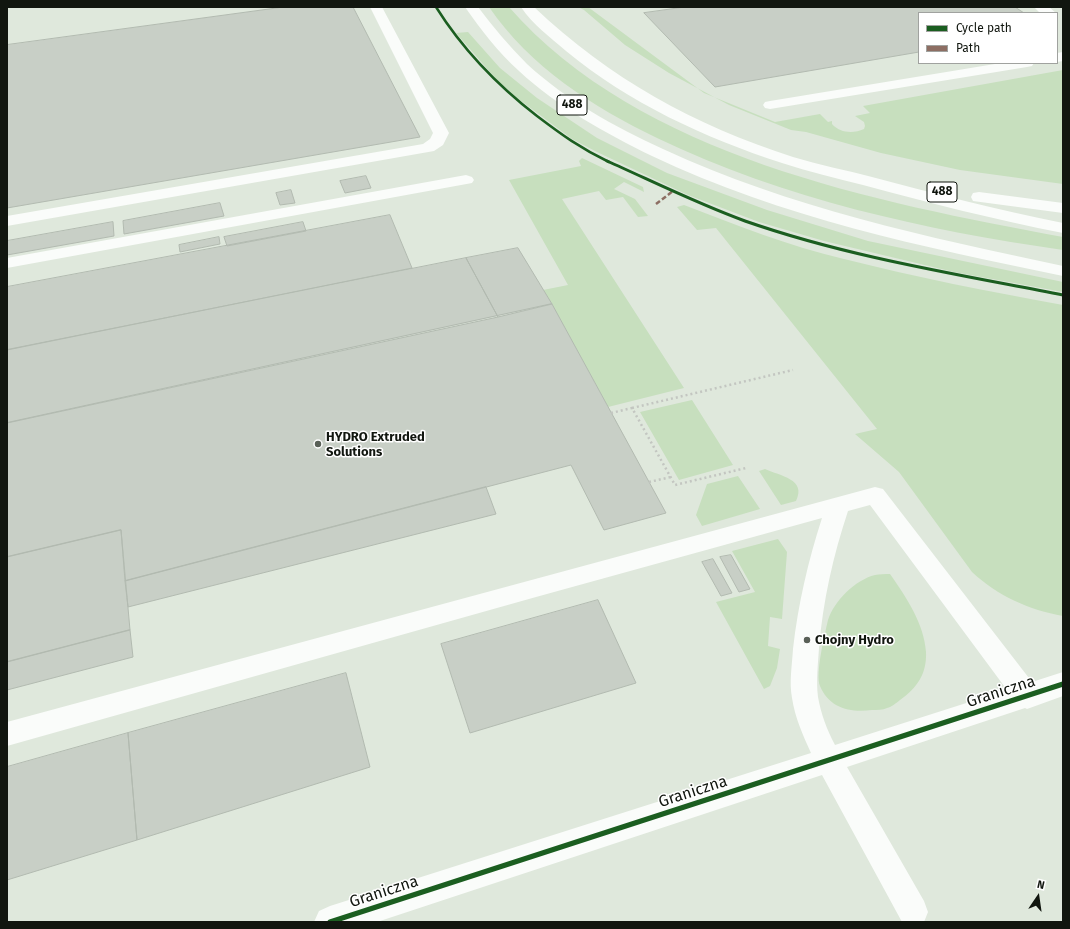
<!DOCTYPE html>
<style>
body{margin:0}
#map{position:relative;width:1070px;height:929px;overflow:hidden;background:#dfe8dc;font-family:"Fira Sans",sans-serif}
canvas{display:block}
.frame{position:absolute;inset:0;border:8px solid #11160f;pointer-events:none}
.legend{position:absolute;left:918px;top:12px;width:140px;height:52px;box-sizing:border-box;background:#fff;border:1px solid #a0a29f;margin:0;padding:5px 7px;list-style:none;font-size:12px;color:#11160f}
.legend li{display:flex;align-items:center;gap:8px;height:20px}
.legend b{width:20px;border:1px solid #a0a29f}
.north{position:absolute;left:1018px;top:877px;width:40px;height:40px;-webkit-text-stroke:3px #fff;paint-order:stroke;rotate:13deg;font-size:11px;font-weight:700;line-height:16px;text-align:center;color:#11160f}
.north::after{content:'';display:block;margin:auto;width:14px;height:18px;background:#11160f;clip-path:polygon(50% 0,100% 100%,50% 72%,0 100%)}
</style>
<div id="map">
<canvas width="1070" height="929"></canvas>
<div class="frame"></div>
<ul class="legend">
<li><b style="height:5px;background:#1b5e20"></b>Cycle path</li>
<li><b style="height:5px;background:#8d6e63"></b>Path</li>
</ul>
<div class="north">N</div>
</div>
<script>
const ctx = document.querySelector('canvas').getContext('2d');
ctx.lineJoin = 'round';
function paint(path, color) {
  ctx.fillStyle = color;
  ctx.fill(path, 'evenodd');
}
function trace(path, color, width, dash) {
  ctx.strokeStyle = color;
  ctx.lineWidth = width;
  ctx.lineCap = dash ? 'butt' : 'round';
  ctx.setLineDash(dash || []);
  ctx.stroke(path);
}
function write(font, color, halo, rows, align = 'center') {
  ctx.font = font + ' "Fira Sans",sans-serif';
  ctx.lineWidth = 3;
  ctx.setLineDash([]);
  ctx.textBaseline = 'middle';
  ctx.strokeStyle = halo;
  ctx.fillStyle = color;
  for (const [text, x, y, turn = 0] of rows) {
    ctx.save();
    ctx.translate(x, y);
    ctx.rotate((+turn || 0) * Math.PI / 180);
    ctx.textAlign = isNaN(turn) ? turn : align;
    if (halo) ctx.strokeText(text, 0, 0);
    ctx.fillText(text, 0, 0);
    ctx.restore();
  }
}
paint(new Path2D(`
 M489 7H509C640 157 876 202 1063 237V250C924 230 784 199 657 138 593 107 530 67 489 7Z
 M578 7H588L704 93 775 122 820 114 828 122 832 121V124C840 133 853 134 864 129L865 126 864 122 855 116 870 113 863 106 1063 70V184L960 170 881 153 806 132 791 130 729 105 669 73 625 45 584 10Z
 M468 32 500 68 537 98 597 138 667 173 767 210 868 241 1063 282V292L954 272 824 241 759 222 688 195 597 152 572 139 517 98 496 79 456 33Z
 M582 158 643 187 644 192 624 182 614 189 635 199 648 216 638 217 623 197 606 200 599 191 562 199 684 388 608 407 543 290 568 285 509 180 581 166 579 161Z
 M684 205C736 225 789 246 844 259 915 277 991 292 1063 305V616C1029 610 998 596 972 572L899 472 855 434 877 429 716 228 697 230 677 207Z
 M692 400 733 465 679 480 640 412Z
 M765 469C780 476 807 479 796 501L781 505 759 471Z
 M738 476 760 509 702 526 696 515 707 484Z
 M778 539 787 552 782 619 770 617 768 646 780 649 777 668 770 686 764 689 716 602 755 592 732 551Z
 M890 574C906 597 924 623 926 652 927 674 917 688 900 700 896 703 892 707 887 708 883 710 877 710 872 710 850 713 829 708 820 686 815 674 825 633 828 620 834 601 855 580 875 575 879 574 885 574 890 574Z`), '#c7dfbe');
const building = new Path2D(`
 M284 7H353L420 137 7 208V45Z
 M685 7H1015L1024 13H919V52L715 87 644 13Z
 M366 176 371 188 345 193 340 181Z
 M291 190 295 203 280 205 276 193Z
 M220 203 224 216 124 234 123 221Z
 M390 215 412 268 7 350V287Z
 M113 222 114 236 7 255V241Z
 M303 222 306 231 227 246 224 237Z
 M219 237 220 244 180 252 179 245Z
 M518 248 552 304 498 317 466 258Z
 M466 258 498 317 7 423V350Z
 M552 304 666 513 604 530 571 465 125 581 121 530 7 557V423Z
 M486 487 496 514 128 607 125 581Z
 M121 530 130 630 7 662V557Z
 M731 555 750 589 739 592 720 557Z
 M713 559 732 593 721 596 702 562Z
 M598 600 636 683 470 733 441 644Z
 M130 630 133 657 7 690V662Z
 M346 673 370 767 137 840 128 733Z
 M128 733 137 840 7 880V767Z`);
paint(building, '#c8cfc6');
trace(building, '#b2bab0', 1);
trace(new Path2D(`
 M632 408 793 370
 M611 413 632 408 675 485 746 468
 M649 482 671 477`), '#c3c6c1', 2.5, [2, 3]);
paint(new Path2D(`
 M370 7H382L449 133 443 145 434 151 7 226V216L423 144 430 139 433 133Z
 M1034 7H1049L1056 13H1040Z
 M1063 52V61L1057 62V53Z
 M1001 63H1034L1032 66 1027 67 770 109 765 108 763 105 765 102 770 101Z
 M466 175 472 177 474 180 472 183 7 268V258Z
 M875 487 883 489 1032 682 1063 672V696L1027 709 1025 708 847 767 924 901 928 912 924 922H902L822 775 377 922H314L319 911 330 906 811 753C803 735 795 718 792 698 789 682 792 666 793 649 798 605 808 561 822 518L536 597 7 746V722ZM870 505 1007 690 835 745C827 730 821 714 818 697 816 680 818 664 819 648 823 601 833 556 848 511Z`), '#fafcfa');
paint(new Path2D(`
 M465 7H478C493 27 509 46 527 64 566 100 615 127 663 149 790 208 927 237 1063 266V276C923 247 782 218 652 156 605 133 558 107 519 71 498 52 481 30 465 7Z
 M521 7H534C610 79 694 125 793 157 819 165 846 170 872 177 935 194 999 210 1063 223V233C996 220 930 203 863 185 836 178 809 172 782 163 705 138 629 103 566 51 551 38 532 24 521 7Z
 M979 192 1063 203V213L973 201 971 197 973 193Z`), '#fafcfa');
trace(new Path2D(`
 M656 204 673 191`), '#8d6e63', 2.5, [5, 2.5]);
trace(new Path2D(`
 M436 7C463 50 497 85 537 116 562 135 580 148 609 162`), '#1b5e20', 2.5);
trace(new Path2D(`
 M607 161C652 181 698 204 745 221 848 257 956 274 1063 295`), '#1b5e20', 3);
trace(new Path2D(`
 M330 922 1063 684`), '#1b5e20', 5);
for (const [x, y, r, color] of [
 [318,444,4,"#596057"],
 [807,640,4,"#596057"]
]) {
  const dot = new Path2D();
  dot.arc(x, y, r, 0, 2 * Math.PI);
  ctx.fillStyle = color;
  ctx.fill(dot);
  trace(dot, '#fff', 1.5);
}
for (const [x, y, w] of [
 [572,105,30],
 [942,192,30]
]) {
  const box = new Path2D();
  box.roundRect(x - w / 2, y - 10, w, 20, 3);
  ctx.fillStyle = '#fff';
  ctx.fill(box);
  trace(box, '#11160f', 1);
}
write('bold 12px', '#11160f', null, [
 ["488",572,105],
 ["488",942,192]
]);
write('bold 13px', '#11160f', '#fff', [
 ["HYDRO Extruded",326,437],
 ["Solutions",326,452],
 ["Chojny Hydro",815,640]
], 'left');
write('16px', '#11160f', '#fff', [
 ["Graniczna",1001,692,-18],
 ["Graniczna",693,792,-18],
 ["Graniczna",384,892,-18]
]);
</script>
